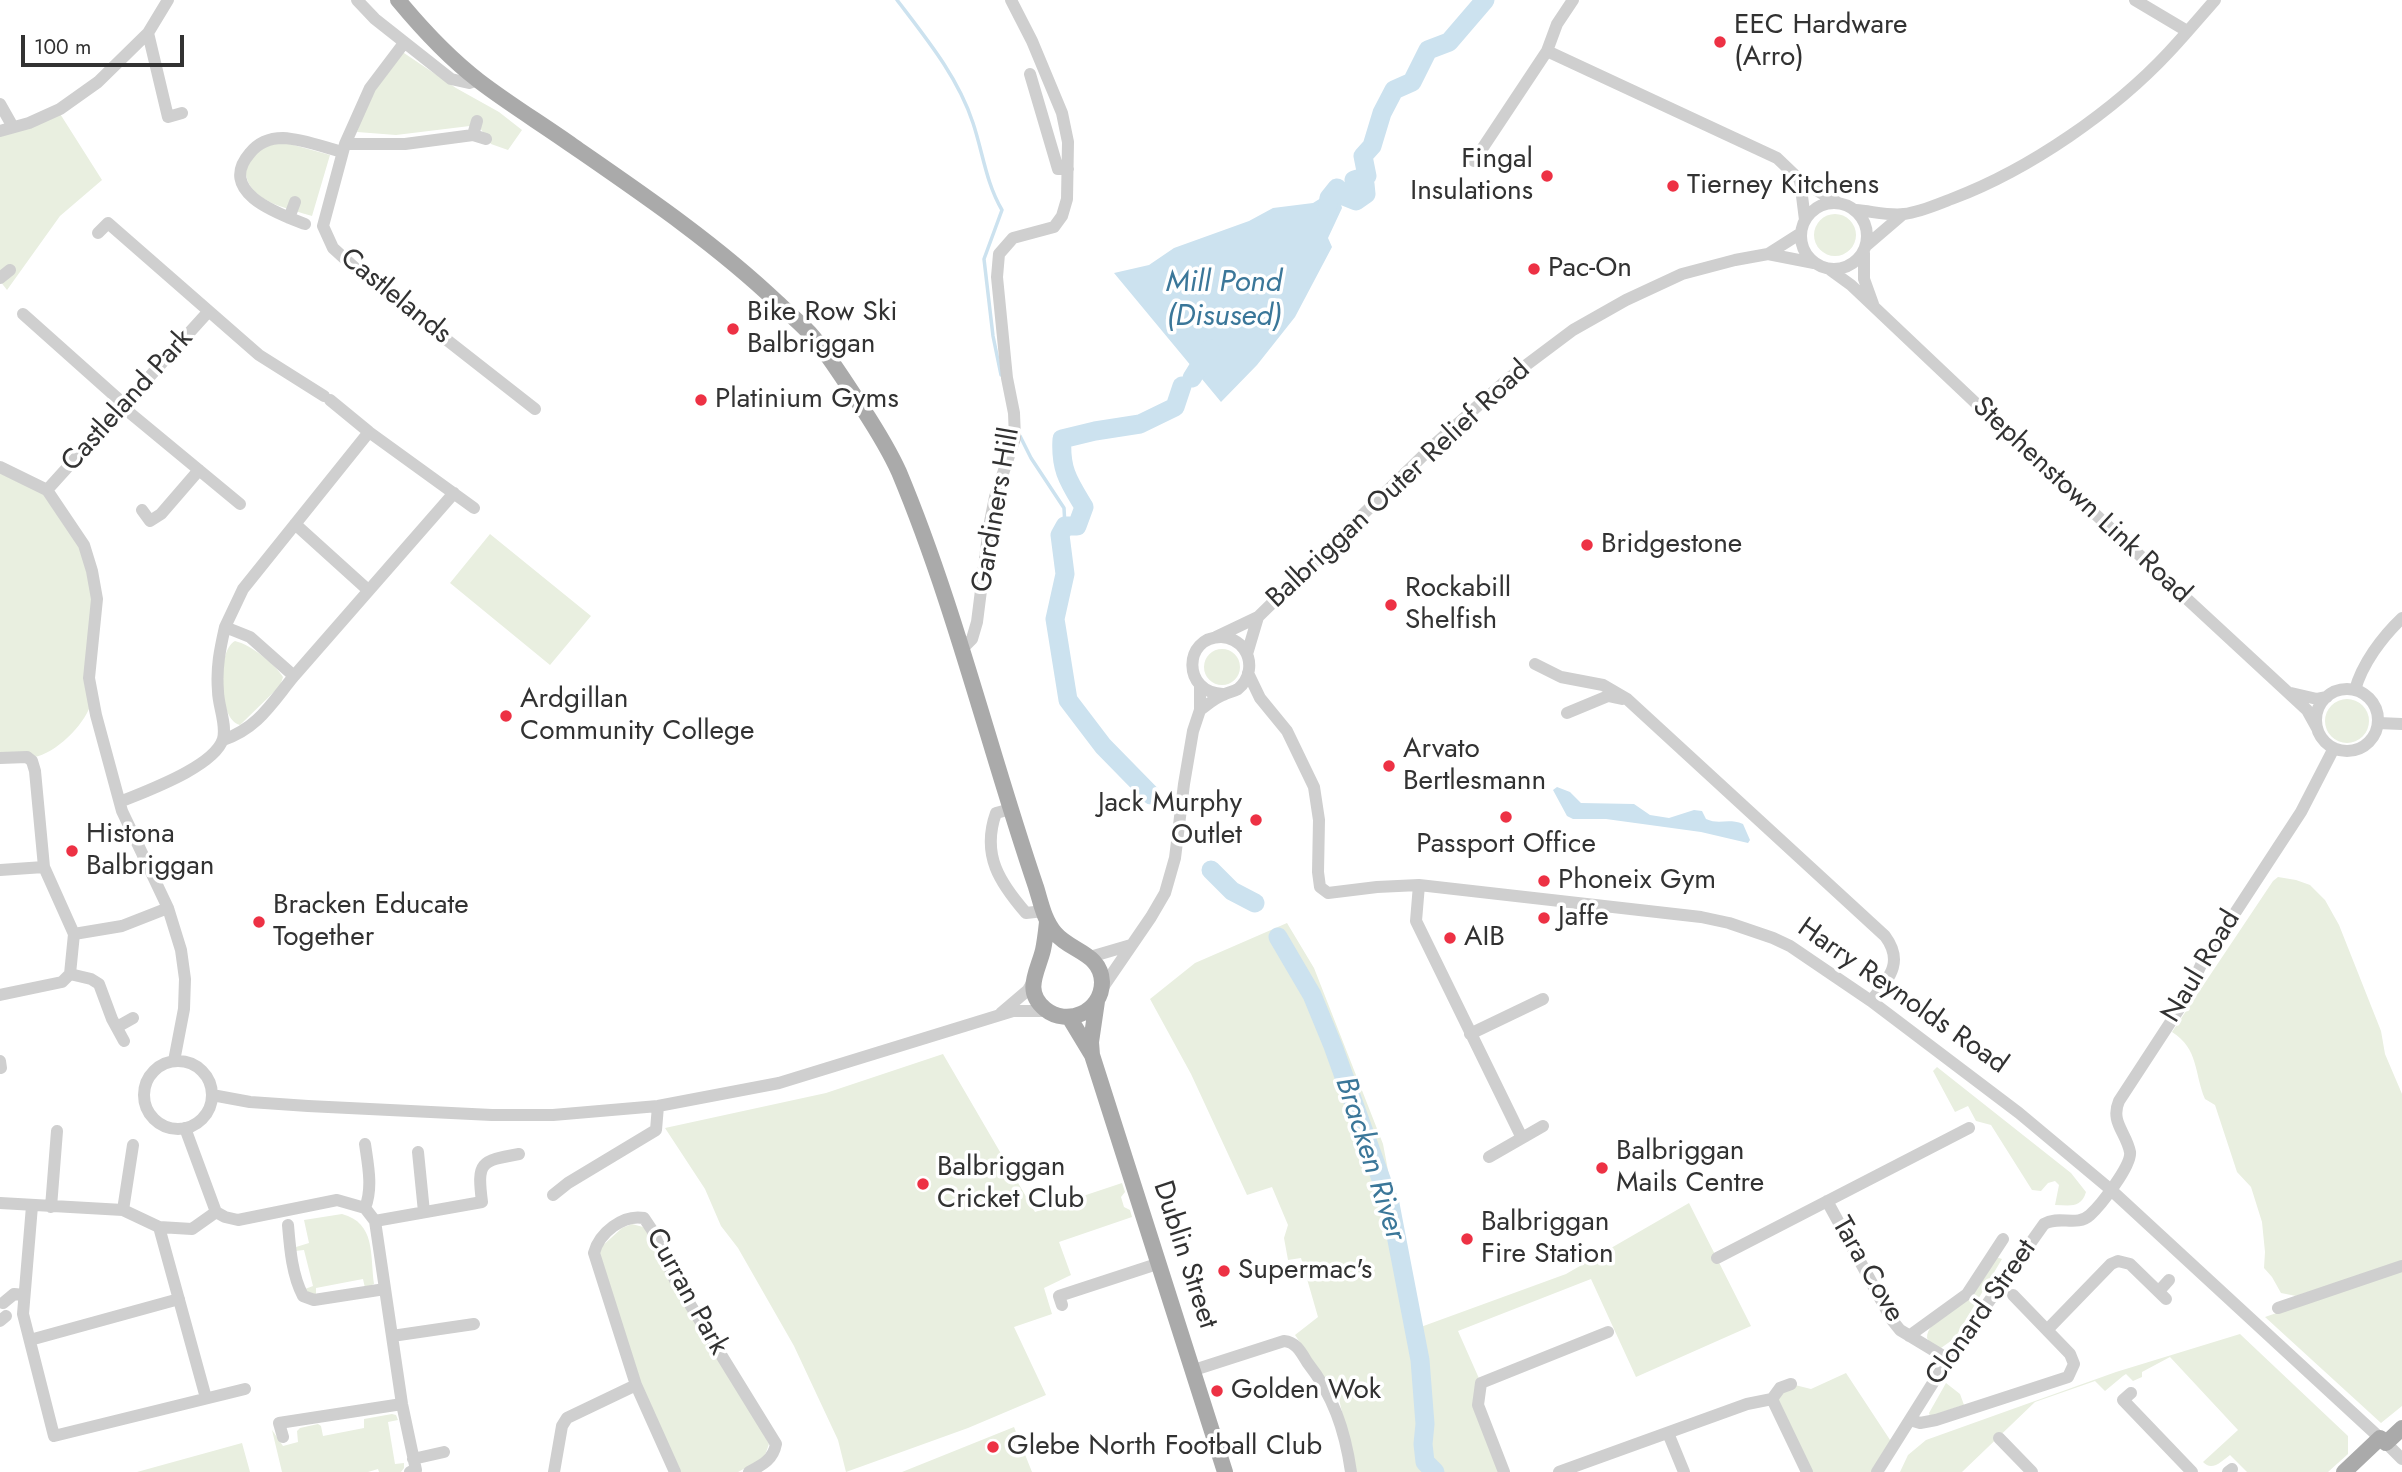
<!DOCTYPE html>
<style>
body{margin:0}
#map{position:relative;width:2402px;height:1472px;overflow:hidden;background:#fff;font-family:Jost,sans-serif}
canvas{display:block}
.scale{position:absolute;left:21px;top:35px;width:163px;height:32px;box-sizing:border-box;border:4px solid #323232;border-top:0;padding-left:9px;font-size:21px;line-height:24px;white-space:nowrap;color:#323232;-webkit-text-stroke:5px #fff;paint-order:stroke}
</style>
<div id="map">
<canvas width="2402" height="1472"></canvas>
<div class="scale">100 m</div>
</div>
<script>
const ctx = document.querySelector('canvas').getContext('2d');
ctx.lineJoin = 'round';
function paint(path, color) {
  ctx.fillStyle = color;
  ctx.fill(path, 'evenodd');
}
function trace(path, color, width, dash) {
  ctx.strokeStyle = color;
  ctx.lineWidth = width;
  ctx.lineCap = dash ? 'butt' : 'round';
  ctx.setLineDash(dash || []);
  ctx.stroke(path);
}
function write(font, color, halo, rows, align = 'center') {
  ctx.font = font + ' Jost,sans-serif';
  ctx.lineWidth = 7;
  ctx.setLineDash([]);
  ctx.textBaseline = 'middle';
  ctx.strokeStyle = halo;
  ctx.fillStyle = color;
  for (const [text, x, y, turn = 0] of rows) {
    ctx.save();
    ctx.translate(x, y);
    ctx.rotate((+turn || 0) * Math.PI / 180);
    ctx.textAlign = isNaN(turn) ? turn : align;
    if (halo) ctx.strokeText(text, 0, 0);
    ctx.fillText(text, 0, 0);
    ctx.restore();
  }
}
paint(new Path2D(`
 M401 51 456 88 499 112 522 130 508 150 491 144 478 125 396 135 357 132 372 90Z
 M57 109 102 180 60 216 7 290 0 281V134Z
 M279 141 330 155 312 216C291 209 251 203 246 175 246 170 247 163 248 158L256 150Z
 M1814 235a21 21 0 1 1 42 0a21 21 0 1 1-42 0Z
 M0 467 36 484 68 520 92 571 90 706C84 725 55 754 34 757 23 759 11 758 0 758Z
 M490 534 591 616 550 665 450 583Z
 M235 641C251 645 274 663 283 677L280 686 240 725C218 720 216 651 235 641Z
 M1204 667a18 18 0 1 1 36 0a18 18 0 1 1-36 0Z
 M2325 721a22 22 0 1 1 44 0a22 22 0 1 1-44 0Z
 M2278 877 2296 880 2310 885 2325 900 2339 925 2381 1031 2385 1054 2402 1094V1261L2296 1296 2281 1293 2272 1277 2264 1268 2265 1252 2262 1222 2251 1187 2237 1172 2215 1105 2205 1099C2194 1073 2199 1049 2172 1032L2273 881Z
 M1287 923 1314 968 1383 1144 1418 1328 1566 1274 1689 1203 1751 1326 1636 1377 1591 1279 1458 1331 1481 1383 1479 1390 1504 1472H1356L1339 1399 1295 1335 1318 1317 1301 1258 1288 1260 1284 1238 1288 1225 1272 1187 1247 1195 1191 1074 1150 999 1195 963Z
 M943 1054 1035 1212 1122 1183 1125 1192 1121 1197 1124 1207 1130 1210 1132 1217 1059 1242 1071 1275 1044 1288 1052 1314 1014 1327 1046 1395 968 1428 846 1472 838 1440 794 1346 738 1248 721 1226 705 1189 665 1128 826 1093Z
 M1937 1067 2071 1173 2086 1192C2081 1209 2069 1205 2055 1205L2059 1185 2055 1181 2048 1183 2041 1191 2032 1190 1991 1125 1976 1121 1968 1106 1955 1112 1933 1071Z
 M342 1214C376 1223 370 1255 374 1284L365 1288 363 1279 316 1288V1295H311L305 1289 313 1286 304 1250 295 1251 296 1247 309 1243 304 1220Z
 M632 1224 643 1227 649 1233 769 1444 764 1458 738 1472H681L639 1379 600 1263V1248L622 1228Z
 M1996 1257 2002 1259 1955 1338 1941 1348 1932 1346 1927 1338C1927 1319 1960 1309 1973 1294 1982 1283 1989 1269 1996 1257Z
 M2402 1269V1406L2381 1423 2265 1317Z
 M2240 1334 2348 1436V1454L2328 1472H2247L2230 1455C2222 1461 2212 1472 2203 1462L2238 1430 2170 1357 2142 1372V1377L2133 1381 2126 1374 2123 1376 2105 1391 2095 1381 2035 1402 1962 1472H1900L1908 1455 1926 1440 2116 1372Z
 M1846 1373 1894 1446 1872 1472H1807L1772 1399 1791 1384 1811 1389Z
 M1946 1383 1960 1394 1964 1405 1930 1416 1929 1413Z
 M392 1414 396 1415 398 1420 388 1422 395 1464 404 1463V1468L401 1472H379L378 1469 368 1472H282L272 1430 283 1446 298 1442 297 1431 300 1428 318 1424 321 1426 323 1436 364 1428V1419Z
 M1014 1427 1032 1472H902Z
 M242 1443 250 1472H137Z`), '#e9efe0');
paint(new Path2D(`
 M1337 188 1342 208 1328 238 1332 247 1295 317 1257 365 1221 402 1114 273 1149 265 1174 248 1249 221 1273 208 1313 203Z
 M1557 787 1570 792 1581 803 1634 804 1650 815 1669 818 1694 810 1702 811 1706 819C1719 825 1728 818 1743 824L1750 840 1748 843 1701 832 1606 819H1573L1567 816 1553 790Z`), '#cce2ef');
trace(new Path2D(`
 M897 0C926 38 958 77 973 123 983 153 986 183 1002 210L984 259 993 336 1001 375
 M1020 436 1031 458 1064 508 1065 526`), '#cce2ef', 3.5);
trace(new Path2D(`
 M1327 210 1329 198 1337 188 1346 197 1356 201 1366 194 1365 184 1354 180 1367 176 1363 156 1372 146 1382 113 1394 90 1412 82 1428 50 1449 42 1485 0
 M1192 378 1210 349
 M1151 795 1103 746 1068 700 1055 619 1065 574 1060 535 1065 526H1077L1084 507C1069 482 1060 470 1062 439L1095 431 1140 424 1175 407 1182 386
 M1211 870 1232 891 1255 903
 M1278 937 1312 995 1333 1046 1390 1204 1420 1360 1425 1424 1423 1444 1425 1462 1435 1472`), '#cce2ef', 19);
trace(new Path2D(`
 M357 0 375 19 451 79 469 83 478 80
 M2135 0 2187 31
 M148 33 168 117 182 113
 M404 43 370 88 345 144 323 226 333 248 355 268 535 409
 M1547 51 1557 24 1573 0
 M1030 74 1058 169H1068
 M0 104 13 127
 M0 131 29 123 60 109 98 82 148 33 168 0
 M473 135 477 121
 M345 144H405L473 135 486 139
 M1474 161 1547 51 1777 158 1800 180 1838 203
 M1800 180 1805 220
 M1801 236a33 33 0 1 1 66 0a33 33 0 1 1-66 0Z
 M1856 210C1871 211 1889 216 1904 214 1921 212 1938 204 1954 198 2030 169 2114 111 2169 52 2185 35 2200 17 2215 0
 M289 218 295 202
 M305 224C279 214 216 192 250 153 258 143 270 138 283 138 303 139 323 147 342 152
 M98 233 108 223 259 355 324 396
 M1867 245 1902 215
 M1864 253V279L1873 304
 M1768 254 1801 233
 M1829 269 1851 285 2001 427 2307 710 2317 728
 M0 278 10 270
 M23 314 125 405 130 413 240 504
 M330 400 369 432 474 508
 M0 467 47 490 84 545 92 571 97 599 89 678 96 715 122 811 168 908 181 950 185 979 184 1009 174 1061
 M47 490 208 312
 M142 510 150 521 161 514 199 470
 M295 524 368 590
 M225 627 243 589 369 432
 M1216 637 1258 617 1435 444 1509 378 1573 330 1626 300 1682 274 1735 260 1768 254 1814 263
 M963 648 972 639 977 622 989 527 995 497 1015 438 1014 413 1007 378 997 277 999 254 1013 238 1054 227 1062 216 1067 199 1068 142 1062 113 1032 41 1011 0
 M1247 654 1258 617
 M1535 664 1561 677 1603 685 1627 699 1885 936C1905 963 1888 979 1871 1001
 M1248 673 1260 698 1287 731 1314 787 1319 820 1318 872 1320 887 1328 893 1377 887 1419 885 1701 917 1729 923 1773 938 1790 946 1871 1001 2019 1113 2110 1189 2380 1438
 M294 676 454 493
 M2316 720a31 31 0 1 1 62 0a31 31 0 1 1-62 0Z
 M2355 690C2362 664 2382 637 2402 618
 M2291 693 2317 699 2327 697
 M1200 710C1207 705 1215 698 1223 695 1228 692 1233 692 1238 689 1250 679 1253 662 1244 649 1239 642 1230 637 1221 637 1183 637 1182 693 1223 694
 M1567 713 1608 696 1622 699
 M2378 723 2402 724
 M0 758 27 757 32 761 35 771 44 867 74 934
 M120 802C146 791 214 767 223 739 227 724 218 706 218 691 216 668 220 649 225 627L250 637 294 676C271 704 258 728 223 740
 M1011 809 996 813C981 855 1000 883 1026 913L1044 911
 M0 870 44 867
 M1419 885 1416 921 1522 1138
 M1090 957 1131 945
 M70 974 91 979 99 984 112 1019 124 1041
 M1101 990 1151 917 1165 893 1175 858 1184 784 1193 731 1200 710V686
 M0 995 62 982 70 974 74 934 122 926 168 908
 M1001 1013 1028 990 1032 983
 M117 1027 133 1018
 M1470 1034 1543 999
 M0 1061 1 1068
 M144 1095a34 34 0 1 1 68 0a34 34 0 1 1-68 0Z
 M212 1095 250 1102 308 1106 492 1115H553L658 1106 779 1083 1013 1011H1047
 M185 1128 216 1212 225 1217 238 1220 337 1200 365 1208 375 1221 402 1404 416 1470 410 1472
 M418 1152 424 1212
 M1489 1157 1543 1126
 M553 1195 568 1183 656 1130 658 1106
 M1827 1201 1892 1320 1900 1330 1948 1359
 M0 1203 123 1210 159 1227 192 1229 216 1212
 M32 1206 23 1314 54 1436 245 1389
 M51 1207 57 1131
 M365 1208C373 1188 368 1165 365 1144
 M123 1210 133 1145
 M375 1221 482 1202C477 1162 480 1161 519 1154
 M288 1225C290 1249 292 1275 303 1296L314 1300 385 1289
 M159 1227 206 1398
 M1717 1258 1969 1128
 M2159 1291 2169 1280
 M3 1303 14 1294 24 1295
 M1062 1305 1059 1296 1160 1263
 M2278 1308 2402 1266
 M0 1321 6 1316
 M2048 1329 2111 1264 2118 1261 2130 1264 2166 1299
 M392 1336 474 1324
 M1909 1336 1967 1294 2003 1239
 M30 1340 179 1299
 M1194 1370 1284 1341C1296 1342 1301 1352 1307 1362 1333 1395 1345 1430 1351 1472
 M2131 1393 2123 1400 2192 1472
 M1772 1399 1807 1472
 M1910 1420 1920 1423 1936 1420 2068 1377 2074 1364 2070 1354 2013 1295
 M1668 1433 1684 1472
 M283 1437 279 1423 402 1404
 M1999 1438 2032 1472
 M2386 1443 2402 1459
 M413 1459 444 1452
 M554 1472 562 1426 567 1418 636 1385
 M675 1472 636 1385 594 1253C599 1233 623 1214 644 1218L652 1230 675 1280 776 1444C773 1460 762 1465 749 1472
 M1504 1472 1478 1405 1481 1383 1608 1332
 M1559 1472 1747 1404 1772 1399 1780 1388 1791 1384
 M1877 1472 1948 1359 2044 1224C2059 1215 2077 1227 2090 1215 2101 1205 2132 1165 2130 1152 2126 1132 2110 1122 2119 1101L2183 1003 2201 965 2301 812 2334 748
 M2228 1472 2232 1469`), '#cfcfcf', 12);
trace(new Path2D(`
 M398 0C422 29 449 58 479 81 509 104 542 124 573 146 644 195 716 244 778 303 790 315 804 326 814 338 832 360 848 386 863 409 876 429 889 450 899 472 955 606 989 749 1036 887 1041 903 1044 920 1055 933 1071 952 1101 953 1102 982 1102 1012 1067 1027 1045 1009 1023 991 1038 971 1043 950 1045 941 1046 931 1047 922
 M1069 1017 1092 1055 1225 1472
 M1092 1055 1091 1042 1097 1001
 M2344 1472 2380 1438 2386 1443 2402 1428`), '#aaa', 16);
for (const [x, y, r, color] of [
 [1720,42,7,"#ed3144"],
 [1547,176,7,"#ed3144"],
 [1673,186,7,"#ed3144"],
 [1534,269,7,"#ed3144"],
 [733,329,7,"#ed3144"],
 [701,400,7,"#ed3144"],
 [1587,545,7,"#ed3144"],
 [1391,605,7,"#ed3144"],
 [506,716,7,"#ed3144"],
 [1389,766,7,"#ed3144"],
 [1506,817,7,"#ed3144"],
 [1256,820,7,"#ed3144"],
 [72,851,7,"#ed3144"],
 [1544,881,7,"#ed3144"],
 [1544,918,7,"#ed3144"],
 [259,922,7,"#ed3144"],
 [1450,938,7,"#ed3144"],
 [1602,1168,7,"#ed3144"],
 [923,1184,7,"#ed3144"],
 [1467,1239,7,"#ed3144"],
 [1224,1271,7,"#ed3144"],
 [1217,1391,7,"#ed3144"],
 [993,1447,7,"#ed3144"]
]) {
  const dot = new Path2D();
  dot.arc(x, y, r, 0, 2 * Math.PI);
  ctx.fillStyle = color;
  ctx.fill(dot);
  trace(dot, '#fff', 2.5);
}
write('28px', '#323232', '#fff', [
 ["EEC Hardware",1734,26],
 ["(Arro)",1734,58],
 ["Fingal",1533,160,"right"],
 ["Insulations",1533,192,"right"],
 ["Tierney Kitchens",1687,186],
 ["Pac-On",1548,269],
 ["Bike Row Ski",747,313],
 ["Balbriggan",747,345],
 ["Platinium Gyms",715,400],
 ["Bridgestone",1601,545],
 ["Rockabill",1405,589],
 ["Shelfish",1405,621],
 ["Ardgillan",520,700],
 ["Community College",520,732],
 ["Arvato",1403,750],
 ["Bertlesmann",1403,782],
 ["Jack Murphy",1242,804,"right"],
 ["Outlet",1242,836,"right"],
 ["Histona",86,835],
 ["Balbriggan",86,867],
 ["Passport Office",1506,845,"center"],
 ["Phoneix Gym",1558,881],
 ["Bracken Educate",273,906],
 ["Together",273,938],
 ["Jaffe",1558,918],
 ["AIB",1464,938],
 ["Balbriggan",1616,1152],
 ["Mails Centre",1616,1184],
 ["Balbriggan",937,1168],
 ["Cricket Club",937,1200],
 ["Balbriggan",1481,1223],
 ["Fire Station",1481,1255],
 ["Supermac's",1238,1271],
 ["Golden Wok",1231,1391],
 ["Glebe North Football Club",1007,1447]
], 'left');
write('28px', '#323232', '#fff', [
 ["Castlelands",395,297,39],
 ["Castleland Park",128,401,-48],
 ["Balbriggan Outer Relief Road",1399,485,-43],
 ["Stephenstown Link Road",2081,501,43],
 ["Gardiners Hill",997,510,-80],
 ["Naul Road",2202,967,-59],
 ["Harry Reynolds Road",1902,997,35],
 ["Dublin Street",1184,1255,72],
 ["Tara Cove",1867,1270,60],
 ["Curran Park",686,1292,61],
 ["Clonard Street",1982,1313,-55]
]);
write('italic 30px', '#3b7799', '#fff', [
 ["Mill Pond",1224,284],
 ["(Disused)",1224,318],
 ["Bracken River",1369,1159,72]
]);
</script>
